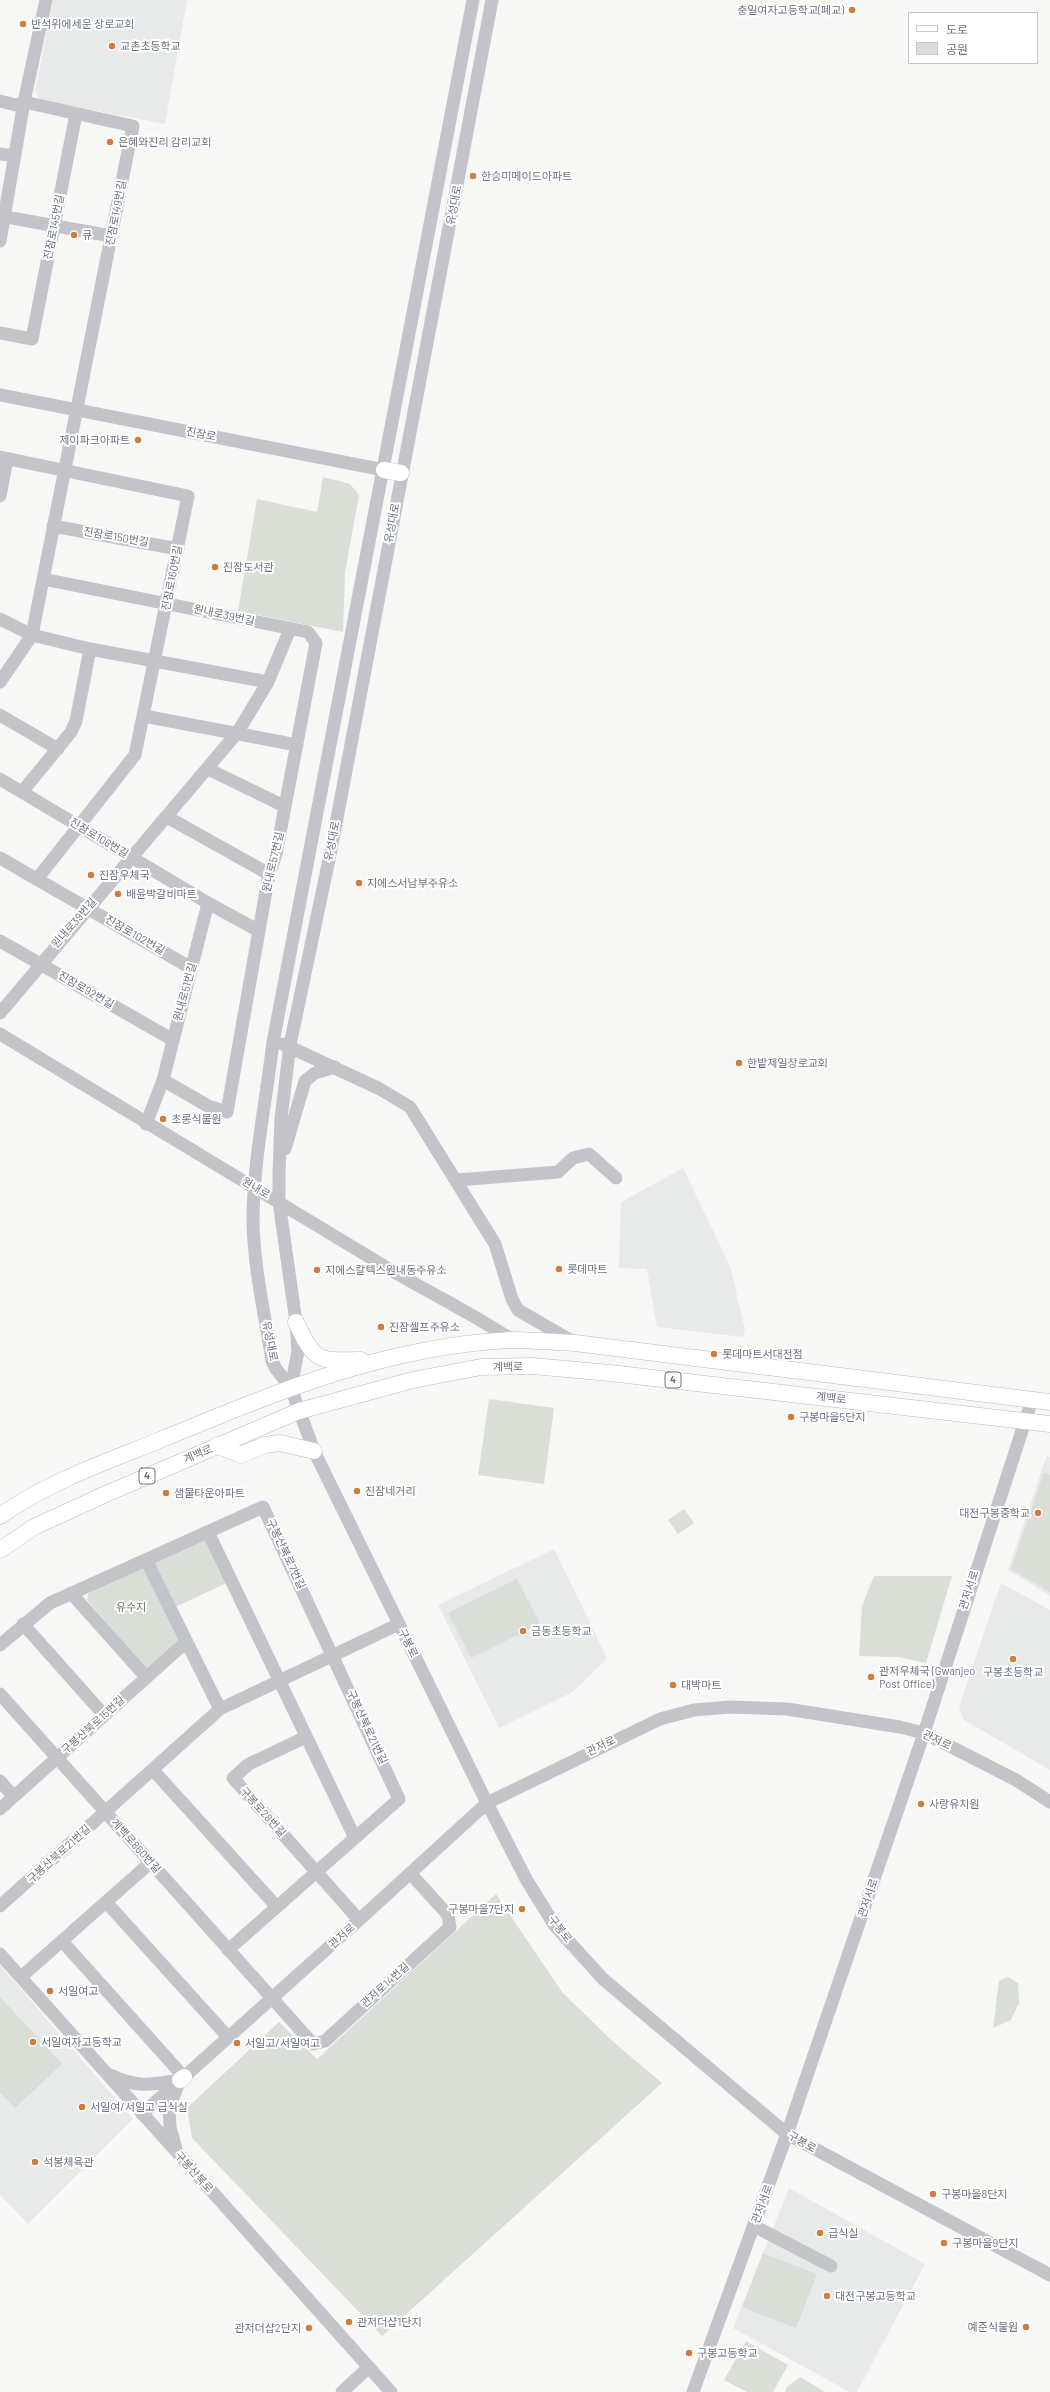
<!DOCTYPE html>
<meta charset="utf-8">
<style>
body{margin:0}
#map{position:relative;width:1050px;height:2392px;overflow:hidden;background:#f7f8f6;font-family:Barlow,"Noto Sans KR",sans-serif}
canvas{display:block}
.legend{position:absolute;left:908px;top:12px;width:130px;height:52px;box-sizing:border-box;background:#fff;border:1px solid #c3c7cd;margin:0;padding:5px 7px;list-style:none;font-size:12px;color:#6a7383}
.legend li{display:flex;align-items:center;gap:8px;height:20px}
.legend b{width:20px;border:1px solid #c3c7cd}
</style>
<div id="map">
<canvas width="1050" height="2392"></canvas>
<ul class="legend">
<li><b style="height:5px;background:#fff"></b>도로</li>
<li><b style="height:11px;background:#d9ded7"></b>공원</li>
</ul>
</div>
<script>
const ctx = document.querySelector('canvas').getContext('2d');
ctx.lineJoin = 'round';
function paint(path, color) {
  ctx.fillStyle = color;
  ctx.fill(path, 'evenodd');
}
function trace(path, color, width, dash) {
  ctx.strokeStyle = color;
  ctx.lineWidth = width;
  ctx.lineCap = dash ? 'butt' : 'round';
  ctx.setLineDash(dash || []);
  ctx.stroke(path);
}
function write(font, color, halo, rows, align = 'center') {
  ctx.font = font + ' Barlow,"Noto Sans KR",sans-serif';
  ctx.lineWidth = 4;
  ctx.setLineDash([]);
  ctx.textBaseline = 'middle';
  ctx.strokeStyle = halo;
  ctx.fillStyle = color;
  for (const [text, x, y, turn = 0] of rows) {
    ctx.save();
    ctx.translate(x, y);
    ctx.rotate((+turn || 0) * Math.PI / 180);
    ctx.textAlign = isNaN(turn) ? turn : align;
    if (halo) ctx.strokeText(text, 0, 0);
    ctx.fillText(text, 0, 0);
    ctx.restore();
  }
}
paint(new Path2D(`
 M53 0H187L165 124 40 100 35 92Z
 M683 1168 730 1266 745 1330 743 1337 657 1327 647 1269 619 1268 621 1202Z
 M1047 1455 1050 1457V1596L1008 1570Z
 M554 1549 607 1658 573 1692 499 1728 438 1605Z
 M1001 1583 1050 1610V1770L964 1720 959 1707Z
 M0 1965 133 2119 28 2224 0 2195Z
 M789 2188 925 2264 857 2392H850L733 2328Z`), '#e8e9e9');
paint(new Path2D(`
 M323 477 350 484 359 495 345 572 343 632 238 611 257 499 317 512Z
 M489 1399 554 1408 544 1484 478 1475Z
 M1044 1472 1050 1475V1592L1011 1569Z
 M684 1509 694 1523 678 1534 668 1520Z
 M206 1536 229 1582 173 1608 152 1560Z
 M141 1568 147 1569 181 1644 146 1669 87 1600 89 1591Z
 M874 1576H952L926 1663 898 1657 859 1656 862 1606Z
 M517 1579 540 1624 471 1658 448 1613Z
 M496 1894 562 1992 610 2039 662 2083 382 2336 192 2138 187 2108 279 2022 317 2059Z
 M1008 1977 1018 1983 1019 2003 1011 2020 993 2028 999 1981Z
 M0 1997 62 2064 15 2108 0 2092Z
 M763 2253 817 2274 796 2328 742 2307Z
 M746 2341 788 2365 773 2392H747L724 2380Z
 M800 2377 825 2392H785L786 2388Z`), '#d9ded7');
const major = new Path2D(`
 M384 470 401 473
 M296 1322C315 1362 317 1361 361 1360
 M217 1445 241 1455 265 1445 280 1443 314 1451
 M0 1516C48 1482 106 1462 160 1440 274 1393 385 1346 511 1340 532 1340 554 1342 575 1343L1050 1402
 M0 1550 34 1527 106 1494 299 1411 413 1380 481 1367 533 1366 610 1373 1050 1424
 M180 2080 184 2077`);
trace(major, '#b6b8bd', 17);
trace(new Path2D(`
 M473 0 273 1042C266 1102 253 1162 253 1222 254 1269 265 1315 272 1361L276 1369 291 1388 314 1451 487 1803 526 1879 555 1926 603 1979 787 2134 1050 2275
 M0 101 16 105 24 102 133 126 32 635 0 682
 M0 154 15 156
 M0 216 111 236
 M0 241 24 102 46 0
 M0 333 32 339 76 114
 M0 395 384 470
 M0 457 188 496 135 755 37 879
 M0 496 7 459
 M53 526 178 549
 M43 579 308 632 316 643 276 854 269 874 227 1112 208 1106 163 1080
 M0 619 32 635 90 649 268 682
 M0 715 58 749
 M144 716 297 745
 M208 769 284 806
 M0 779 208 903 259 931
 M22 792 71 732 76 721 90 649
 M167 817 269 874
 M0 858 191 968
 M0 941 173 1040
 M0 1013 237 733 268 682 290 629
 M0 1034C129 1113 259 1191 389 1269 430 1293 473 1314 512 1340
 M283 1044 378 1088 410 1107 495 1244 512 1299 518 1310 575 1343
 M146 1124 163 1080 208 903
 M285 1149 305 1081 315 1073 335 1067
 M457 1180 558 1172 573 1158 589 1154 616 1178
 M291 1388 298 1351 296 1322 279 1202V1172L281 1118 290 1045 331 850 492 0
 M208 1532 355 1838
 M146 1560 220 1709
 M71 1593 146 1677
 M23 1624 104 1715
 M0 1645 50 1603 263 1507 399 1799 228 1950
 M0 1694 313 2044 325 2041 450 1927 448 1915 410 1873
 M306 1737 249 1764 233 1778 359 1920
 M153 1770 277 1907
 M0 1781 13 1796
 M0 1809 186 1642
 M106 1902 228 2037
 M0 1906 220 1709 399 1624
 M62 1941 184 2077 359 1920 487 1803 660 1719 694 1710 730 1707 787 1709 900 1727 924 1733 1016 1780 1050 1802
 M0 1954 391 2392
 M21 1977 150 1863
 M110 2075C138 2088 150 2085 180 2080
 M142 2114 180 2080
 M176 2149 170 2127 169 2108 180 2080
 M754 2226 831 2266
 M342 2392 369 2367
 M693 2392 787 2134 924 1733 1032 1400`), '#c2c4c9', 13);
trace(major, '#fff', 16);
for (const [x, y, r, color] of [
 [852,10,4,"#d07c3d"],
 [23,24,4,"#d07c3d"],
 [112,46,4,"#d07c3d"],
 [110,142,4,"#d07c3d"],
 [473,176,4,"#d07c3d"],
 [74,235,4,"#d07c3d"],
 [138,440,4,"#d07c3d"],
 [215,567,4,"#d07c3d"],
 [91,875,4,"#d07c3d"],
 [359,883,4,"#d07c3d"],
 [118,894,4,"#d07c3d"],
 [739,1063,4,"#d07c3d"],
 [163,1119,4,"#d07c3d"],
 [559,1269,4,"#d07c3d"],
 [317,1270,4,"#d07c3d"],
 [381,1327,4,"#d07c3d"],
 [714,1354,4,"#d07c3d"],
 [791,1417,4,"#d07c3d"],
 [357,1491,4,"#d07c3d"],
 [166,1493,4,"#d07c3d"],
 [1038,1513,4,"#d07c3d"],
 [523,1631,4,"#d07c3d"],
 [1013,1659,4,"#d07c3d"],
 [871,1677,4,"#d07c3d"],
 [673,1685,4,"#d07c3d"],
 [921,1804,4,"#d07c3d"],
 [522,1909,4,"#d07c3d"],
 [50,1991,4,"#d07c3d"],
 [33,2042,4,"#d07c3d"],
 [237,2043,4,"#d07c3d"],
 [82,2107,4,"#d07c3d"],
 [35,2162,4,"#d07c3d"],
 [933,2194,4,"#d07c3d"],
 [820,2233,4,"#d07c3d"],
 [944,2243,4,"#d07c3d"],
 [827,2296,4,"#d07c3d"],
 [349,2322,4,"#d07c3d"],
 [1026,2327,4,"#d07c3d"],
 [309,2328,4,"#d07c3d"],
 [689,2353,4,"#d07c3d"]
]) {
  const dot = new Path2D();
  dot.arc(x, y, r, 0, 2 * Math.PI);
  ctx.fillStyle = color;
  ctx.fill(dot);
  trace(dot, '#fff', 1.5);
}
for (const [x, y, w] of [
 [673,1380,16],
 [147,1476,16]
]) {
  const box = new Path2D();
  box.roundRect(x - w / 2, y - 8, w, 16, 3);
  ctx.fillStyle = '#fff';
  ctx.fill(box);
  trace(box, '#6a7383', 1);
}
write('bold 10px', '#6a7383', null, [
 ["4",673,1380],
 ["4",147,1476]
]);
write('11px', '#6a7383', '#fff', [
 ["충일여자고등학교(폐교)",844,10,"right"],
 ["반석위에세운 장로교회",31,24],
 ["교촌초등학교",120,46],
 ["은혜와진리 감리교회",118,142],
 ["한승미메이드아파트",481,176],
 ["큐",82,235],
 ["제이파크아파트",130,440,"right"],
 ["진잠도서관",223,567],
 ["진잠우체국",99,875],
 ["지에스서남부주유소",367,883],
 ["배윤박갈비마트",126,894],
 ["한밭제일장로교회",747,1063],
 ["초롱식물원",171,1119],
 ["롯데마트",567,1269],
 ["지에스칼텍스원내동주유소",325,1270],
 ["진잠셀프주유소",389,1327],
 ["롯데마트서대전점",722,1354],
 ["구봉마을5단지",799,1417],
 ["진잠네거리",365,1491],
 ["샘물타운아파트",174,1493],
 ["대전구봉중학교",1030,1513,"right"],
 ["금동초등학교",531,1631],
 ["관저우체국 (Gwanjeo",879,1671],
 ["Post Office)",879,1684],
 ["구봉초등학교",1013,1672,"center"],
 ["대박마트",681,1685],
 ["사랑유치원",929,1804],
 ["구봉마을7단지",514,1909,"right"],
 ["서일여고",58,1991],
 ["서일여자고등학교",41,2042],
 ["서일고/서일여고",245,2043],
 ["서일여/서일고 급식실",90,2107],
 ["석봉체육관",43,2162],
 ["구봉마을8단지",941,2194],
 ["급식실",828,2233],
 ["구봉마을9단지",952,2243],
 ["대전구봉고등학교",835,2296],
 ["관저더샵1단지",357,2322],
 ["예준식물원",1018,2327,"right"],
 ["관저더샵2단지",301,2328,"right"],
 ["구봉고등학교",697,2353]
], 'left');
write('11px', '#6a7383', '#fff', [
 ["유성대로",454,205,-79],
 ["진잠로149번길",116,213,-79],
 ["진잠로145번길",54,227,-79],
 ["진잠로",201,434,11],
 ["유성대로",392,523,-79],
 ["진잠로150번길",116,537,10],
 ["진잠로160번길",172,578,-79],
 ["원내로39번길",224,615,12],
 ["진잠로106번길",99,838,31],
 ["유성대로",332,841,-79],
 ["원내로57번길",273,862,-77],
 ["원내로39번길",74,923,-49],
 ["진잠로102번길",135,935,30],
 ["진잠로92번길",86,990,30],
 ["원내로51번길",185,992,-75],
 ["원내로",256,1188,31],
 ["유성대로",270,1341,79],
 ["계백로",508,1367,-1],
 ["계백로",831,1398,7],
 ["계백로",198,1454,-23],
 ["구봉산북로7번길",286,1554,65],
 ["관저서로",969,1590,-72],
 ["구봉로",408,1643,64],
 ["구봉산북로15번길",93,1725,-42],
 ["구봉산북로21번길",367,1727,65],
 ["관저로",937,1740,26],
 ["관저로",601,1746,-26],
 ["구봉로28번길",263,1812,48],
 ["계백로860번길",136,1846,48],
 ["구봉산북로21번길",59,1854,-42],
 ["관저서로",868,1898,-71],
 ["구봉로",560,1929,52],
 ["관저로",342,1936,-42],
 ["관저로14번길",385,1985,-42],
 ["구봉로",802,2142,30],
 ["구봉산북로",194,2172,48],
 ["관저서로",762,2204,-70]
]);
write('11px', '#687b68', '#fff', [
 ["유수지",131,1607]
]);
</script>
